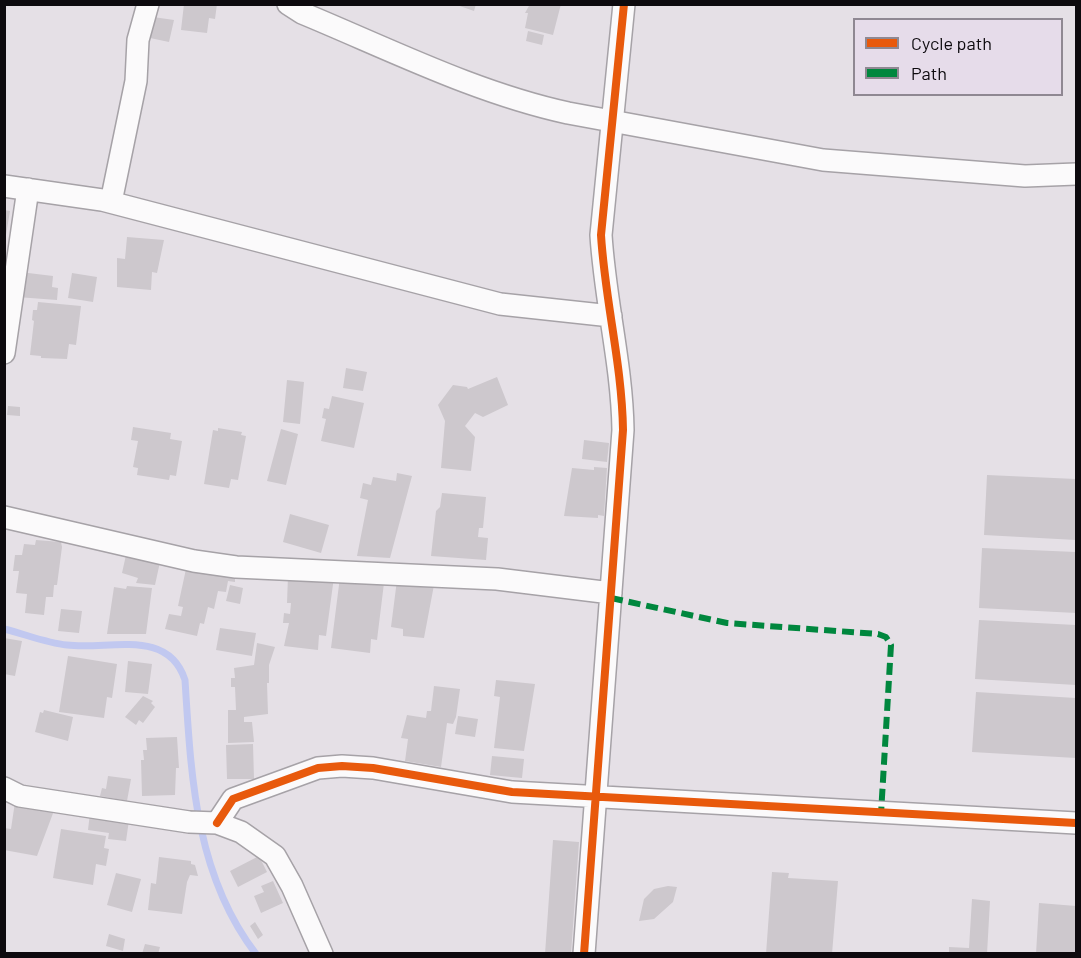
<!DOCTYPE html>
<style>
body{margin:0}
#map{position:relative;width:1081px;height:958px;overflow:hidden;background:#e5e0e6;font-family:Barlow,sans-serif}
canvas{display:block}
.frame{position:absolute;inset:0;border:6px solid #0d0a0e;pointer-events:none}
.legend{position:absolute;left:853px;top:18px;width:210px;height:78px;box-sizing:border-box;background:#e6dcea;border:2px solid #8f8892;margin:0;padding:8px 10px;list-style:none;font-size:18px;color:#0d0a0e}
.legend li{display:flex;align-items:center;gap:12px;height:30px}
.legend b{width:30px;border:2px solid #8f8892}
</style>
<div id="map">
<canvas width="1081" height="958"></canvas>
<div class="frame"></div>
<ul class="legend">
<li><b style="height:8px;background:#e8590c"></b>Cycle path</li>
<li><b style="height:8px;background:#00873e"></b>Path</li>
</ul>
</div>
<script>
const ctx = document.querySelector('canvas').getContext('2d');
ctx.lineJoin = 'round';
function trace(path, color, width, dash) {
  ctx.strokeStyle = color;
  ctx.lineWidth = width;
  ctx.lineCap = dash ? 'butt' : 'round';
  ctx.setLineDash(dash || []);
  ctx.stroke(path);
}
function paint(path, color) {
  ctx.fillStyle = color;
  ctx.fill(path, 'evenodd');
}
trace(new Path2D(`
 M4 629C25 634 46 643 67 645 110 650 168 628 185 680 191 775 195 875 256 954`), '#c1c8f0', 7);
paint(new Path2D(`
 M184 4H217L215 19 209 18 207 33 181 30Z
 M454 4H476L474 11Z
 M530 4H561L553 35 525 28 528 13H525Z
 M153 17 174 20 169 42 150 38Z
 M528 31 544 35 542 45 526 41Z
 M4 210 10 211 6 235H4Z
 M127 237 164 240 157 273 152 272 151 290 117 287V258L125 259Z
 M20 272 53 276 52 287 58 288 57 300 17 297Z
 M72 273 97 277 93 302 68 298Z
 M38 302 81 306 76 345 69 344 67 359 41 358V356L30 355 34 321 32 320 33 310H37Z
 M346 368 367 372 363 391 343 388Z
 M497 377 508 405 483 417 475 413 465 426 475 437 471 471 441 468 445 421 438 405 453 385 467 387 468 389Z
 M287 380 304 382 300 424 283 422Z
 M332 396 364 403 354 448 321 441 326 419 322 418 324 408 329 409Z
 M8 406 20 407V416L7 415Z
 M133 427 171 433 170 439 182 441 176 476 170 475 169 480 137 475 138 468 133 467 138 441 131 440Z
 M218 428 242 432 241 435 246 436 238 480 231 479 229 488 204 484 213 430 218 431Z
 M281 429 298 434 286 485 267 481Z
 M584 440 609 443 607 462 582 459Z
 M594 467 607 468 604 516 598 515V518L564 516 572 468 594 470Z
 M397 473 412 476 390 558 357 556 368 500 360 498 363 483 371 485 373 477 396 481Z
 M987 475 1076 479V540L984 535Z
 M442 493 486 497 483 528H479L478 537 488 538 486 560 431 556 436 511 440 507Z
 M290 514 329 525 321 553 283 542Z
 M36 540 61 542 62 547 57 585H54L53 597H46L44 615 25 613 27 594 16 593 19 571H13L15 555H22L24 544 35 545Z
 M982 548 1076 552V613L979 608Z
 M126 555 160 562 155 585 136 583 138 578 122 573Z
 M186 569 235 576V582L228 581 226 592 218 591 214 609 208 607 204 624 200 623 197 636 165 629 169 614 181 616 183 607 178 606Z
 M288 576 334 577 326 636 319 635 318 650 284 646 289 623H283L284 613 290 614 291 603H287Z
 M340 577 384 583 377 640 371 639 370 653 331 648Z
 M397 580 434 585 424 638 403 636V629L391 627Z
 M230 585 243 588 240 604 226 601Z
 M127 586 152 588 146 634H107L114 587 126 589Z
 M61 609 82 611 79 633 58 631Z
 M979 620 1076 625V685L975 679Z
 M220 628 256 633 252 656 216 650Z
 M4 638 22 641 15 676 4 674Z
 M257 643 275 647 269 665V683H267L268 714 244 717V722H252L254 742 228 743V710H236L235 687H231V678H235L234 668 254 665Z
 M68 656 117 664 112 698 107 697 104 718 59 712Z
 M128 661 152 664 148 694 125 692Z
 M496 680 535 684 524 751 494 748 500 697 494 696Z
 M434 686 460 689 456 717 453 724 447 723 441 767 405 761 408 739 401 738 407 715 426 718 427 711H431Z
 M976 692 1076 698V758L972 752Z
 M143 696 153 701 151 703 155 707 143 723 139 720 136 725 125 717Z
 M44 710 73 717 68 741 35 732 40 712 43 713Z
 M458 716 478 719 475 737 455 734Z
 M177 737 179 768H176L175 795 142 796 141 760H144L143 750H147L146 738Z
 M253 744 254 779H227L226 745Z
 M492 756 524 759 522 778 490 775Z
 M108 776 131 779 127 801 100 796 102 788 106 789Z
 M15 802 55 808 37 856 4 850V828L11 829Z
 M90 813 129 820 126 841 108 839 109 833 88 830Z
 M61 829 106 836 104 848 109 849 106 866 96 864 93 885 53 878Z
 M553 840 579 842 571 954H545Z
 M259 856 267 872 238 887 230 871Z
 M159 857 191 861V864L195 865 198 876 190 875 187 882 182 914 148 910 151 883 156 884Z
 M772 872 789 873 788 878 838 881 832 954H766Z
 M116 873 141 879 132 912 107 905Z
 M273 881 283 903 261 913 254 896 264 892 261 886Z
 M668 886 677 887 673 902 654 919 639 921 644 899 654 889Z
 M972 899 990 901 987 954H949V947L969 948Z
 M1039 903 1076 906V954H1036Z
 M255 922 263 935 258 939 250 926Z
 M109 934 125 939 123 951 106 946Z
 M145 944 160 947 158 954H142Z`), '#cdc8cd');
const street = new Path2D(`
 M288 4 302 13C389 49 476 93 568 113L823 160 1025 176 1076 174
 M4 186 102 200 500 304 611 316
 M111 202 136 81 138 40 148 4
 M4 353 28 189
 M4 517 194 561 236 567 497 579 611 593
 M4 788 20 796 189 822 217 823 241 832 275 856 292 886 322 954
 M217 823 233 799 318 768 342 766 373 768 512 792 1076 823
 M584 954 623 430C622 364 605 301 601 235L624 4`);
trace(street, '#a6a2a7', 24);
trace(street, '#fbfafb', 21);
trace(new Path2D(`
 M611 598 727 623 878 634 886 637 891 645 881 814`), '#00873e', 6, [12, 6]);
trace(new Path2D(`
 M217 823 233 799 318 768 342 766 373 768 512 792 1076 823
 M584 954 623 430C622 364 605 301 601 235L624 4`), '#e8590c', 8);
</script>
